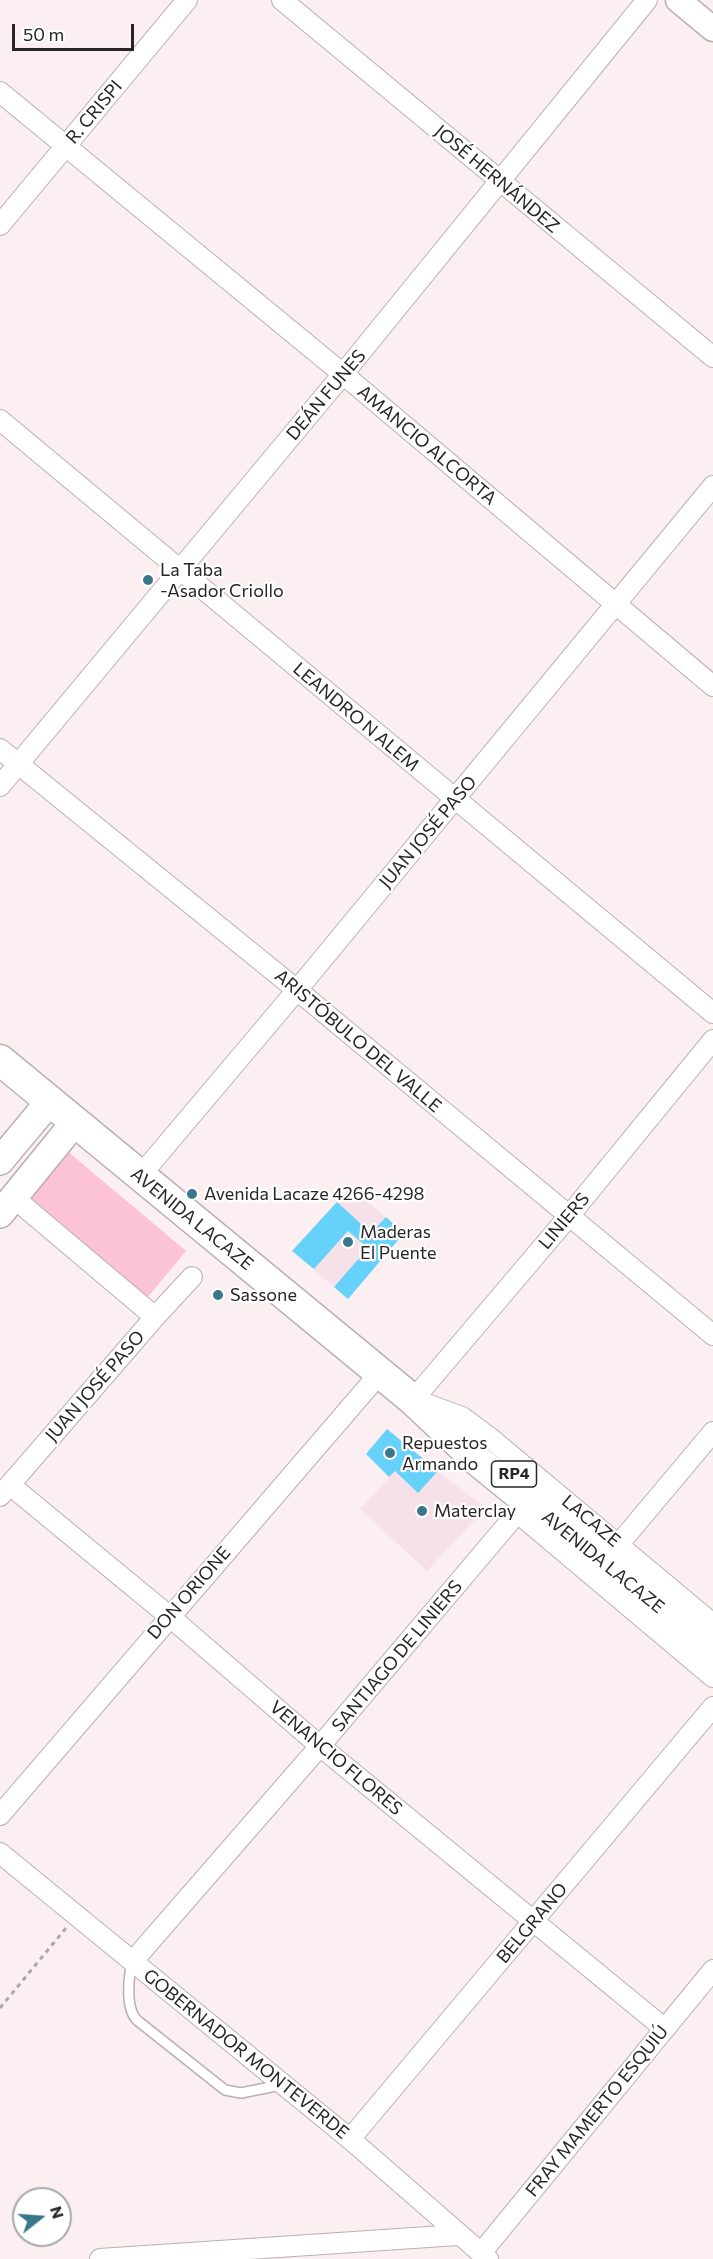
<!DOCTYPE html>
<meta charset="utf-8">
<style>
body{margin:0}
#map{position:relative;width:713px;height:2259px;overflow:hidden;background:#fbeff2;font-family:Commissioner,sans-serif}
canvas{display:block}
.north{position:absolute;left:12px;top:2187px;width:60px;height:60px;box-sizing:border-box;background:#fff;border:2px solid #a9a7a8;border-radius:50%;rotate:73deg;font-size:16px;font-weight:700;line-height:24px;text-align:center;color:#292426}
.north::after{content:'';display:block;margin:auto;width:21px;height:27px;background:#3a778d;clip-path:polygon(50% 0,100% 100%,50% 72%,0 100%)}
.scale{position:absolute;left:12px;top:24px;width:122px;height:27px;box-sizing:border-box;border:3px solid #292426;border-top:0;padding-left:8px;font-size:18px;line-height:21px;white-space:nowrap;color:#292426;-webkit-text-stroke:4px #fff;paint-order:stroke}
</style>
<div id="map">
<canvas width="713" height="2259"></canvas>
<div class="north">N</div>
<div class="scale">50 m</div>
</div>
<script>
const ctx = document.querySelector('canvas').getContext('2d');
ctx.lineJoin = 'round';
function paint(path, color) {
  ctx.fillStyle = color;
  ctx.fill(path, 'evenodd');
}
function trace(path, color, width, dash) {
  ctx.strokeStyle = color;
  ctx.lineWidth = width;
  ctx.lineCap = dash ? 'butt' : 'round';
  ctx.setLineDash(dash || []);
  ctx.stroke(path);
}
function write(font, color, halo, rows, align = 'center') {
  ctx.font = font + ' Commissioner,sans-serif';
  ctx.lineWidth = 4.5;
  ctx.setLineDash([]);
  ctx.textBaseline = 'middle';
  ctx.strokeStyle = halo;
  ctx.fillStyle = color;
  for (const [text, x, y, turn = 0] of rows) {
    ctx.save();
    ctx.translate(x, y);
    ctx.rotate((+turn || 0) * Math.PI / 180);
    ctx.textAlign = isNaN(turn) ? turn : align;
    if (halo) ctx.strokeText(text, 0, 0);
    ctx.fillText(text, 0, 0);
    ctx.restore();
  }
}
paint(new Path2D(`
 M350 1187 404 1233 348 1299 292 1251Z
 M413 1452 482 1505V1512L427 1571 360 1509Z`), '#f6e1e8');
paint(new Path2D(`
 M66 1150 186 1251 147 1298 27 1197Z`), '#fcc2d6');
paint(new Path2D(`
 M337 1202 371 1233 386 1217 404 1233 348 1299 334 1287 368 1248 348 1231 314 1269 292 1251Z
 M387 1429 438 1471 418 1493 395 1471 389 1477 366 1454Z`), '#66d1f9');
const service = new Path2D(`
 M133 1961C128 1976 125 2010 138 2021L225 2090 241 2093 281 2085`);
const minor = new Path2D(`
 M282 0 713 357
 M0 92 343 374 713 686
 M0 225 187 0
 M0 420 713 1013
 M0 749 297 990 713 1335
 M0 786 343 374 647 0
 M140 1176 297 990 713 486
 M14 1198 155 1317
 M413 1400 569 1216 713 1040
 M421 1402 462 1417 489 1437 713 1624
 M10 1485 169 1616 320 1746 665 2029
 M0 1496 155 1317 192 1277
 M518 1513 713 1677
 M619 1544 713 1432
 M0 1815 380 1373
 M0 1853 350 2139 488 2259
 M133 1961 320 1746 518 1512
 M350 2139 713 1707
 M481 2253 713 1970
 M100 2259 458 2235`);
const tertiary = new Path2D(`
 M678 0 713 29`);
const secondary = new Path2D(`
 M0 1161 50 1101
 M0 1214 75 1122`);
const primary = new Path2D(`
 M0 1060 413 1400 478 1461 713 1652`);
trace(service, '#baafb3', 12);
trace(minor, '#baafb3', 22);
trace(tertiary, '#baafb3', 27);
trace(secondary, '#baafb3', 30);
trace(primary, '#baafb3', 33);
trace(new Path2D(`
 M0 2008 66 1928`), '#b0a6a9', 3, [4.5, 4.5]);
trace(service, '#fff', 9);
trace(minor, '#fff', 20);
trace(tertiary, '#fff', 24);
trace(secondary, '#fff', 27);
trace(primary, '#fff', 30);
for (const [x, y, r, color] of [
 [148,580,6,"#3a778d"],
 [192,1194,6,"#3a778d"],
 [348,1242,6,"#3a778d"],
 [218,1295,6,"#3a778d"],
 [390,1453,6,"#3a778d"],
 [422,1511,6,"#3a778d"]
]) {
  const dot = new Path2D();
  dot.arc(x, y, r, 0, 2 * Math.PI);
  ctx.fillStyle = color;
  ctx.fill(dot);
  trace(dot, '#fff', 2);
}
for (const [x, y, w] of [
 [514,1474,45]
]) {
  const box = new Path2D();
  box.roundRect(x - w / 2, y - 13, w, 26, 4.5);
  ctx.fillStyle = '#fff';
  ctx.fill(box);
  trace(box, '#292426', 1.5);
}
write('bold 16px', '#292426', null, [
 ["RP4",514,1474]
]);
write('18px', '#292426', '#fff', [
 ["R. CRISPI",94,112,-50],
 ["JOSÉ HERNÁNDEZ",497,179,40],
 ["DEÁN FUNES",326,395,-50],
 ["AMANCIO ALCORTA",427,445,40],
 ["LEANDRO N ALEM",356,717,40],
 ["JUAN JOSÉ PASO",428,832,-50],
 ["ARISTÓBULO DEL VALLE",358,1041,40],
 ["AVENIDA LACAZE",192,1219,39],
 ["LINIERS",564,1221,-50],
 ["JUAN JOSÉ PASO",95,1386,-49],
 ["LACAZE",591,1521,40],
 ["AVENIDA LACAZE",603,1562,39],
 ["DON ORIONE",189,1593,-49],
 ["SANTIAGO DE LINIERS",397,1656,-50],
 ["VENANCIO FLORES",336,1758,40],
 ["BELGRANO",532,1923,-50],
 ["GOBERNADOR MONTEVERDE",246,2054,39],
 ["FRAY MAMERTO ESQUIÚ",597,2111,-51]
]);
write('18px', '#292426', '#fff', [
 ["La Taba",160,570],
 ["-Asador Criollo",160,591],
 ["Avenida Lacaze 4266-4298",204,1194],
 ["Maderas",360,1232],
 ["El Puente",360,1253],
 ["Sassone",230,1295],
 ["Repuestos",402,1443],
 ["Armando",402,1464],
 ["Materclay",434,1511]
], 'left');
</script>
